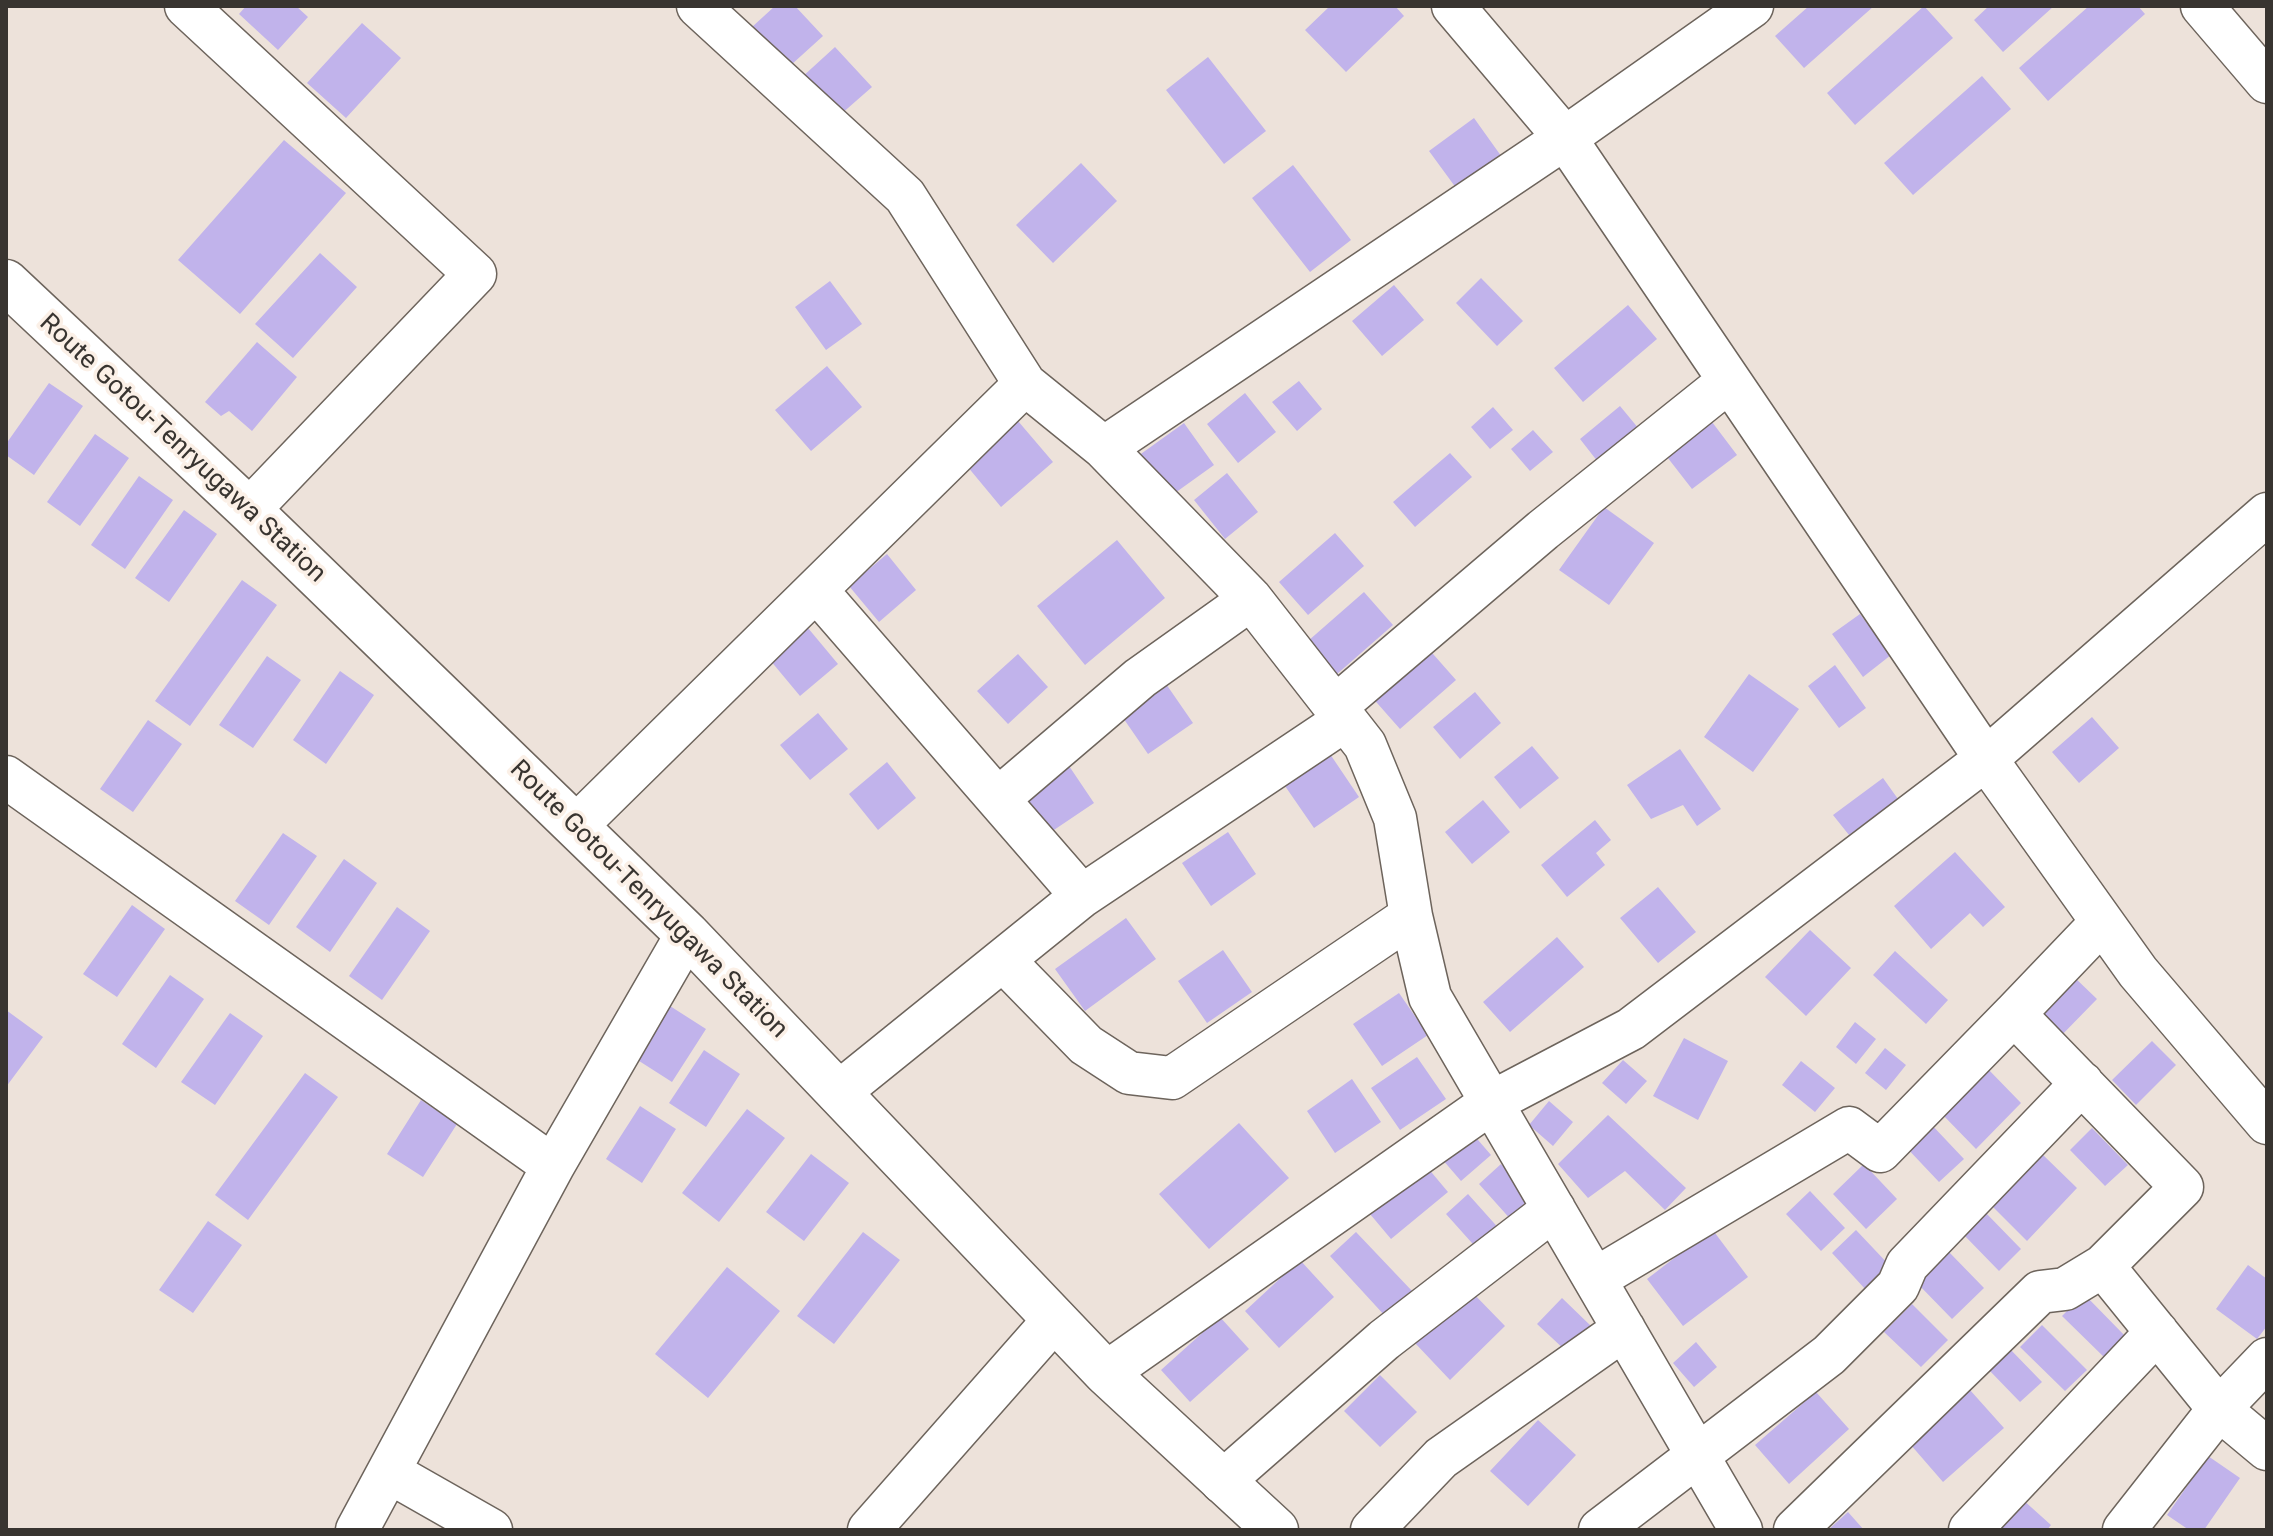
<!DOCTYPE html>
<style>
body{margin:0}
#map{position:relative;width:2273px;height:1536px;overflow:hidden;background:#ede2da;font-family:Roboto,sans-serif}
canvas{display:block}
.frame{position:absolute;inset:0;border:8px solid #383430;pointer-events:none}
</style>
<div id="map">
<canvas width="2273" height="1536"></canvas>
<div class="frame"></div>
</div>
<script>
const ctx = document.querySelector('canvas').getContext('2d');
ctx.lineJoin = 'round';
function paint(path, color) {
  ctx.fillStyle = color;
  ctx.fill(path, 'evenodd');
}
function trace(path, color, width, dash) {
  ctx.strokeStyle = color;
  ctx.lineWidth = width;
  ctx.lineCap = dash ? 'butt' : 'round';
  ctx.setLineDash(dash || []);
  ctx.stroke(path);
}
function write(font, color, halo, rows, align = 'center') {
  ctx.font = font + ' Roboto,sans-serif';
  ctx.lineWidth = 7;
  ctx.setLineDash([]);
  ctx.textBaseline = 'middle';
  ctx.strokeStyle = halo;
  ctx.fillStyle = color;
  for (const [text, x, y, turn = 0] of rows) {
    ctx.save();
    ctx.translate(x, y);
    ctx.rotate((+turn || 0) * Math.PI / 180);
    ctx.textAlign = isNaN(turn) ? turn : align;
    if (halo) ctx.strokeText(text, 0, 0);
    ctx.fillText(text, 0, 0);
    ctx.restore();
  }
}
paint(new Path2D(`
 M246 6H296L308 17 278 50 239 14Z
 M775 6H795L823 36 791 65 752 27Z
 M1330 6H1395L1404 16 1346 72 1305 30Z
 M1809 6H1874L1804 68 1775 36Z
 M1924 6 1953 38 1855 125 1827 93Z
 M1989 6H2054L2003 52 1974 20Z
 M2089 6H2138L2145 14 2048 101 2019 68Z
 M362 23 401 58 346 118 307 83Z
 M835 47 872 87 840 115 801 78Z
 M1208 57 1266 131 1224 164 1166 90Z
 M1982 76 2011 109 1913 195 1884 163Z
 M1474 118 1504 160 1459 192 1429 151Z
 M284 140 346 193 240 314 178 260Z
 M1081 163 1117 201 1053 263 1016 225Z
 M1293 165 1351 240 1310 272 1252 198Z
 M320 253 357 287 293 358 255 324Z
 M1481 278 1523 321 1497 346 1456 303Z
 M830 281 862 324 826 350 795 307Z
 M1394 285 1424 320 1382 356 1352 321Z
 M1628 305 1657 339 1583 402 1554 368Z
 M257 342 297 377 252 431 229 411 221 416 205 402Z
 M827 366 862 407 811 451 775 410Z
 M1299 381 1322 409 1297 431 1272 402Z
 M49 383 83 406 34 475 6 455V444Z
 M1245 393 1276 432 1238 463 1207 424Z
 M1620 406 1639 429 1598 462 1580 439Z
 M1493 407 1513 430 1490 449 1471 427Z
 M1709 418 1737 455 1692 489 1664 453Z
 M1018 421 1053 462 1001 507 967 466Z
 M1184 423 1214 465 1168 498 1138 456Z
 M1533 430 1553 452 1530 471 1511 449Z
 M95 434 129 458 80 526 47 502Z
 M1450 453 1472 477 1415 527 1393 502Z
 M1227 473 1258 512 1225 539 1194 500Z
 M139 476 173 500 125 569 91 545Z
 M1604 507 1654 543 1609 605 1559 570Z
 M184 510 217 534 169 602 135 578Z
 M1335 533 1364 566 1308 615 1279 582Z
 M1117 540 1165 598 1085 665 1037 606Z
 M887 554 916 590 879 622 849 586Z
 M242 580 277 605 190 726 155 701Z
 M1364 592 1393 625 1337 674 1308 641Z
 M1860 614 1891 655 1863 677 1832 634Z
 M808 628 838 664 800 696 770 660Z
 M1426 646 1456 680 1400 729 1370 695Z
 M1018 654 1048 687 1008 724 977 691Z
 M267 656 301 680 253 748 219 725Z
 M1835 665 1866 708 1839 728 1808 686Z
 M340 671 374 695 326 764 293 740Z
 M1749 674 1799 709 1753 772 1704 737Z
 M1164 681 1193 723 1148 754 1119 712Z
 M1475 692 1501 723 1460 759 1433 727Z
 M818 713 848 749 810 780 780 745Z
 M2092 717 2119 748 2079 783 2052 752Z
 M148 720 182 744 133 812 100 789Z
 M1532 746 1559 778 1520 809 1494 777Z
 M1680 749 1721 809 1697 826 1683 805 1651 819 1627 785Z
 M1330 754 1359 797 1314 828 1285 786Z
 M1065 760 1094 803 1048 834 1020 791Z
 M887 762 916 798 878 830 849 794Z
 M1883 778 1898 799 1849 835 1833 815Z
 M1483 800 1510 832 1472 864 1445 832Z
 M1595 820 1611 840 1596 853 1605 865 1567 897 1541 865Z
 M1228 832 1256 874 1211 906 1182 863Z
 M283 833 317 856 269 925 235 901Z
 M1955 852 2005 907 1983 927 1970 913 1931 949 1894 906Z
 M344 859 377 883 330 952 296 927Z
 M1658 887 1696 932 1658 963 1620 918Z
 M132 905 165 929 117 997 83 974Z
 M397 907 430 931 382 1000 349 976Z
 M1126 918 1156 959 1085 1011 1055 969Z
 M1810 930 1851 968 1806 1016 1765 977Z
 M1557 937 1584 967 1510 1032 1483 1002Z
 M1223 950 1252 992 1207 1023 1178 981Z
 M1895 951 1948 1000 1926 1024 1873 975Z
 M170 975 204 999 156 1068 122 1044Z
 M2073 976 2097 999 2057 1040 2033 1015Z
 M1399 993 1428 1035 1382 1066 1353 1024Z
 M670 1006 706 1029 672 1082 636 1059Z
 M6 1010 43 1037 6 1087Z
 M230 1013 263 1036 215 1105 181 1082Z
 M1855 1022 1876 1039 1856 1064 1836 1047Z
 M1684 1038 1728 1061 1698 1120 1653 1096Z
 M2152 1041 2176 1065 2136 1105 2112 1080Z
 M1885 1048 1906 1065 1886 1090 1865 1073Z
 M704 1050 740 1074 706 1127 669 1103Z
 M1417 1057 1446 1099 1400 1130 1371 1088Z
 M1623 1060 1647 1081 1626 1104 1602 1083Z
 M1801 1061 1835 1088 1815 1112 1782 1085Z
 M1987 1068 2021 1103 1976 1149 1942 1114Z
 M305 1073 338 1097 248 1220 215 1195Z
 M1352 1079 1381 1122 1335 1153 1307 1111Z
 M421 1100 457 1124 423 1177 387 1154Z
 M1549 1101 1573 1122 1553 1146 1529 1125Z
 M640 1106 676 1129 642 1183 606 1159Z
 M747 1109 785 1138 719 1222 682 1193Z
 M1608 1115 1686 1188 1665 1210 1625 1171 1588 1198 1558 1164Z
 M1929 1122 1964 1159 1939 1182 1904 1145Z
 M1239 1123 1289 1178 1209 1249 1159 1194Z
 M2092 1128 2128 1165 2105 1186 2070 1150Z
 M1472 1133 1491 1155 1461 1181 1442 1159Z
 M2041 1153 2077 1188 2027 1241 1991 1205Z
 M811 1154 849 1183 804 1241 766 1212Z
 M1501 1164 1535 1202 1513 1222 1479 1184Z
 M1864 1164 1897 1199 1866 1229 1833 1194Z
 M1427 1167 1448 1192 1391 1239 1370 1214Z
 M1810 1191 1845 1228 1821 1251 1786 1214Z
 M1468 1194 1502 1232 1480 1252 1446 1214Z
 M1985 1212 2021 1249 1999 1271 1963 1234Z
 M208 1221 242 1245 193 1313 159 1290Z
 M1712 1229 1748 1277 1683 1326 1647 1279Z
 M1856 1230 1891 1267 1866 1290 1832 1253Z
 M863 1232 900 1260 834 1344 797 1316Z
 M1356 1232 1413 1292 1386 1317 1330 1256Z
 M1949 1252 1984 1288 1952 1319 1917 1283Z
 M1300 1260 1334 1297 1279 1348 1245 1311Z
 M2248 1265 2267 1279V1326L2257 1339 2216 1309Z
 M727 1267 780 1311 708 1398 655 1354Z
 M1470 1290 1505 1326 1450 1380 1415 1343Z
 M2084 1294 2128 1339 2107 1360 2062 1316Z
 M1562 1298 1591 1326 1566 1351 1537 1324Z
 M1912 1304 1948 1340 1921 1367 1884 1332Z
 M1220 1317 1249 1349 1190 1402 1161 1370Z
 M2042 1325 2087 1370 2065 1391 2020 1347Z
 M1696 1342 1717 1367 1694 1387 1673 1363Z
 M2009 1348 2042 1382 2020 1402 1988 1369Z
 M1380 1375 1417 1412 1380 1447 1344 1411Z
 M1970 1390 2004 1428 1943 1482 1910 1444Z
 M1816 1392 1849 1429 1789 1484 1755 1445Z
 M1538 1420 1576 1455 1528 1506 1490 1471Z
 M2208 1456 2240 1478 2204 1530H2189L2167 1515Z
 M2022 1499 2051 1525 2047 1530H1994Z
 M1848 1512 1864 1530H1828Z`), '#c1b3eb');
const minor = new Path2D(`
 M186 6 475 274 249 510
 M698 6 905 196 1025 384 1104 448 1251 599 1365 745 1395 818 1411 916 1430 997 1741 1530
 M1453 6 1565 138 1986 759 2138 972 2267 1123
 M2202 6 2267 82
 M1104 448 1565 138 1752 6
 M816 590 1082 896
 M1335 707 1543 530 1729 381
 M6 777 553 1166
 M998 799 1140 678 1251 599
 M576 826 1025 384
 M2102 922 2014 1014 2182 1187 2103 1266 2219 1409 2267 1449
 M1003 960 1086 1045 1129 1073 1172 1078 1411 916
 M838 1093 1082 896 1345 720
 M1595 1279 1849 1128 1880 1151 2014 1014
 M1106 1373 1492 1102 1631 1029 1986 759 2267 514
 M389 1472 491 1530
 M1222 1482 1384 1340 1554 1209
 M357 1530 553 1166 687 934
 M869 1530 1055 1319
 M1372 1530 1441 1458 1624 1329
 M1600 1530 1829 1355 1898 1286 1907 1265 2082 1083
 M1795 1530 2040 1292 2065 1289 2103 1266
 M1970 1530 2157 1332
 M2124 1530 2219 1409 2267 1359`);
const secondary = new Path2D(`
 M6 282 249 510 687 934 1106 1373 1276 1530`);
trace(minor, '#6d645c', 45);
trace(secondary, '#6d645c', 47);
trace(minor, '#fff', 42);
trace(secondary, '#fff', 44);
write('26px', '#383430', '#fbf0e7', [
 ["Route Gotou-Tenryugawa Station",182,449,43],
 ["Route Gotou-Tenryugawa Station",648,900,45]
]);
</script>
